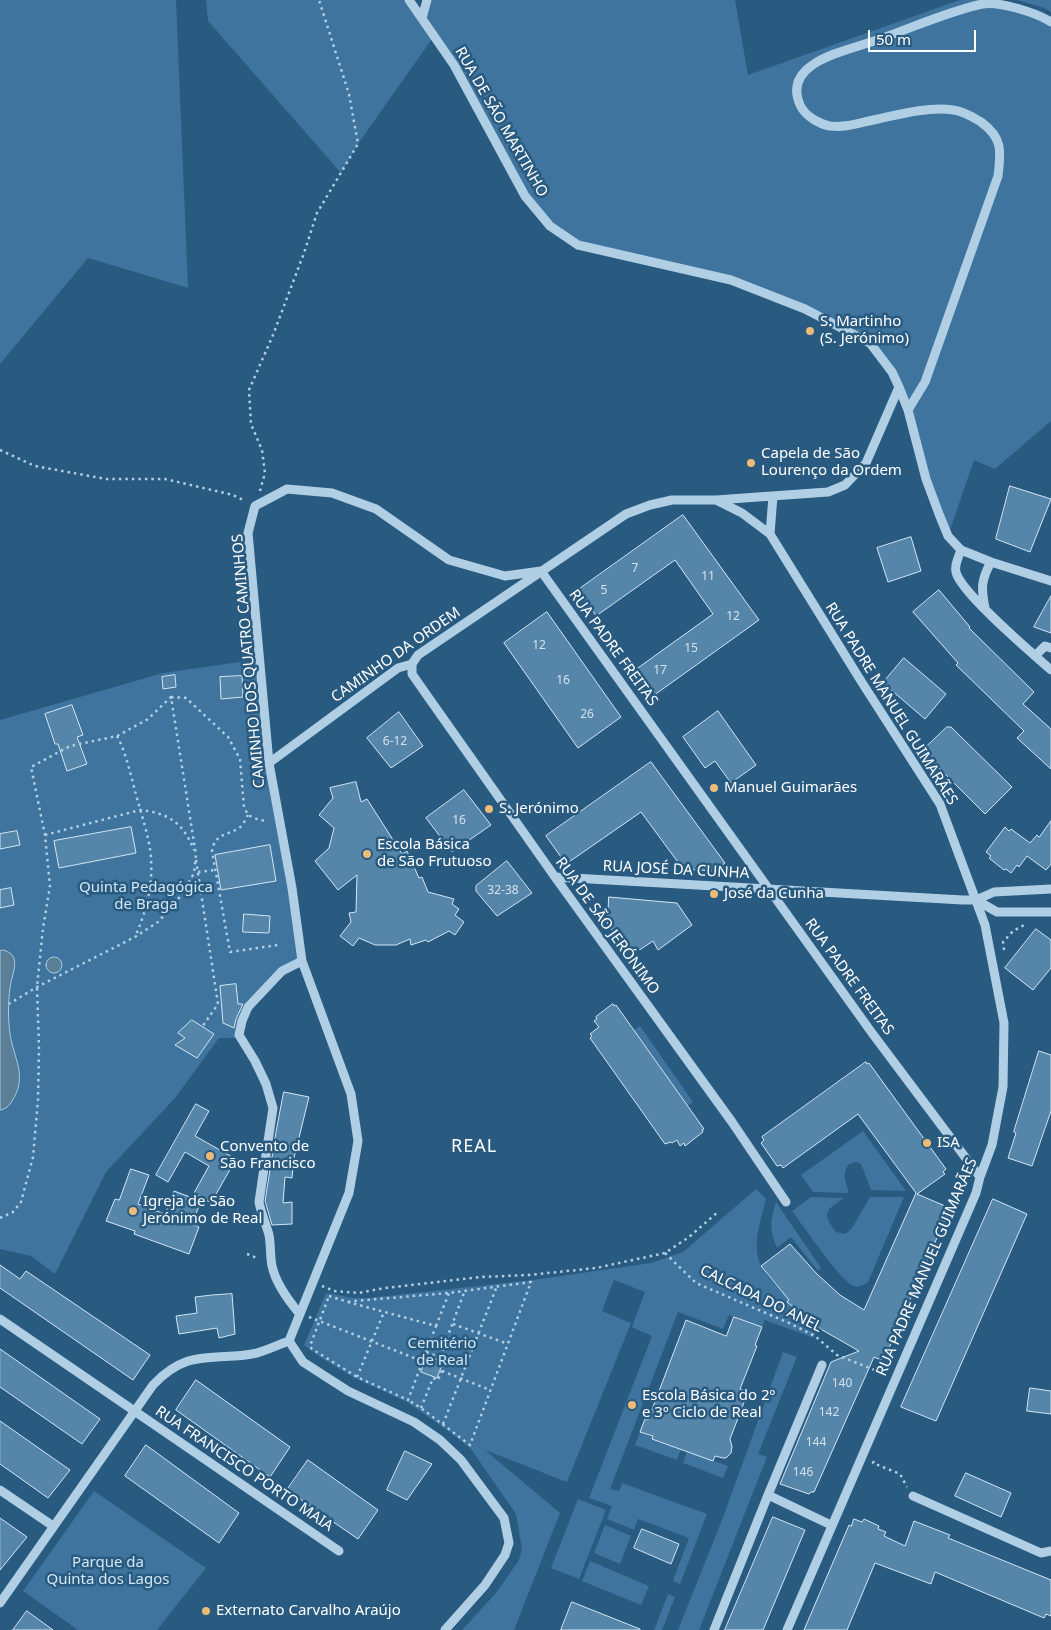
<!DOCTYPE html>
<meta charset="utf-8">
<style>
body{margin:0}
#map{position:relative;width:1051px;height:1630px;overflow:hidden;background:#295a80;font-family:"Noto Sans",sans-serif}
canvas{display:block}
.scale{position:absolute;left:868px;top:30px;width:108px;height:22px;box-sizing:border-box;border:2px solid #fff;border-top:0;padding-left:6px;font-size:15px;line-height:18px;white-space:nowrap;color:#fff;-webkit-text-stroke:4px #295a80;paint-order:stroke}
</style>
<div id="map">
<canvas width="1051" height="1630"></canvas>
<div class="scale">50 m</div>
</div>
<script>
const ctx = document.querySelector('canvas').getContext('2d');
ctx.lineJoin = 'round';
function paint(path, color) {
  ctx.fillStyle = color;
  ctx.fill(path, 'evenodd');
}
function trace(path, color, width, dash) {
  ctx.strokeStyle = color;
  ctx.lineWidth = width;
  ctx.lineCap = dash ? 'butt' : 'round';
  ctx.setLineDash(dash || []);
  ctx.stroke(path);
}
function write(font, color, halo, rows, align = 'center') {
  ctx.font = font + ' "Noto Sans",sans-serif';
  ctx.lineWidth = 5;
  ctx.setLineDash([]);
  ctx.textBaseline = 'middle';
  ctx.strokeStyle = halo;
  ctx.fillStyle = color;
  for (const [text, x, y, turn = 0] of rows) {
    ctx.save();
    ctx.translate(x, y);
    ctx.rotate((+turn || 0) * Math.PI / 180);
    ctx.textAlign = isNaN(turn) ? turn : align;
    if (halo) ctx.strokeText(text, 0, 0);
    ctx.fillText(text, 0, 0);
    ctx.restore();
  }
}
paint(new Path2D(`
 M0 0H176L188 288 88 258 0 364Z
 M206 0H409L422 17 427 0H735L748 75 957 1 962 0H1001L1003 5 1051 22V421L995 469 974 460 948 536 899 387 870 343 731 280 578 245 550 226 525 196 434 36 358 144 341 173 208 21Z
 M1017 0H1051V12L1044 8Z
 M260 659 269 763 302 961 282 971 248 1007 243 1004 235 1038H219L175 1098 106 1172 55 1274 31 1256 0 1249V720L163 673Z
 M640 1026 693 1102 687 1106 634 1030Z
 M863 1131 906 1191 871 1190 861 1164 856 1162 849 1164C841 1173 846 1183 849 1193L813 1192 801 1175Z
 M756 1189 766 1199C761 1220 751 1245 761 1266 766 1277 781 1290 789 1300L787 1302 817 1327 814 1338 765 1320 762 1327 729 1315 723 1329 678 1312 610 1489 619 1491 622 1483 707 1514 680 1584 673 1581 689 1538 638 1519 634 1530 607 1519 612 1506 589 1498 652 1336 632 1327 645 1292 614 1280 602 1311 631 1323 567 1482 485 1450 560 1513 514 1630H462L496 1593 519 1560 522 1549 516 1514 471 1449 450 1432 407 1402 355 1378 323 1359 304 1345 326 1293 353 1298H369L533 1280 651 1263 683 1252Z
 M811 1197 844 1198C826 1210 821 1213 836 1232L845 1234 852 1228 870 1197H904L868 1282C863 1285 859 1288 854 1286 841 1282 802 1224 792 1211Z
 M776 1202 821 1268 818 1271 791 1237 777 1248C769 1230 770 1220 776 1202Z
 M783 1352 797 1357 758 1454 767 1457 699 1630H678L722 1520Z
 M640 1432 681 1449 677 1460 635 1445Z
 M687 1451 728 1466 723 1478 683 1463Z
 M94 1491 206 1568 157 1630H78L23 1591Z
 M578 1499 606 1510 579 1579 551 1568Z
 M605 1525 631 1536 620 1564 594 1553Z
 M590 1561 649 1586 641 1605 582 1581Z
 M668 1594 675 1597 662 1630H654Z`), '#3e749d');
const water = new Path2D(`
 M3 950C23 955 12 972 10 988 8 1003 8 1019 10 1034 14 1059 28 1077 12 1101 9 1106 6 1109 0 1110V951Z
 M46 965a8 8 0 1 1 16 0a8 8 0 1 1-16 0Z`);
paint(water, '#5c7f98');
trace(water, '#a5cbe5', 1);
const building = new Path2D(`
 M1010 486 1051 499 1030 552 996 539Z
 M683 515 759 620 653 696 635 670 713 614 675 560 596 616 578 590Z
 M911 537 921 571 888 582 877 548Z
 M939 590 970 627 969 628 1034 692 1023 704 1051 729V769L1017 738 1024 731 956 665 958 663 913 612Z
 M1051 596V633L1034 627Z
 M547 612 621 717 578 748 504 643Z
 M904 658 946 694 925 719 883 683Z
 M175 675 176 687 163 689 162 677Z
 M242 676 243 697 221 699 220 677Z
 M72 705 83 735 77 737 87 764 67 771 58 744H55L45 714Z
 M718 711 756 765 731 783 715 761 705 768 683 737Z
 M399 712 423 746 391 768 367 738Z
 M947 727H951L1012 787 985 814 922 751Z
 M651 762 725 863 715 871 683 869 641 812 566 864 546 836Z
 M356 782 361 802 367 799 402 854 407 851 419 878 422 877 428 892 454 899 452 904 459 909 455 915 464 922 455 935 449 931 428 942 426 940 411 945 410 939 396 945H375L359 938 353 946 340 936 351 922 349 913 356 912 357 875 338 890 315 861 329 848 334 828 319 815 333 798 330 788Z
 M464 790 491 825 452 852 426 818Z
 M1051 821V864L1046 870 1027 856 1019 867 1017 865 1011 873 1006 869 1004 870 989 858 991 856 986 852 1005 827 1009 831 1011 829 1030 843 1037 835 1039 837Z
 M131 827 136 853 59 868 54 841Z
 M17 831 20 845 0 849V834Z
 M270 845 276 881 221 890 215 855Z
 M507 861 532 893 497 916 476 891V886Z
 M11 888 14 905 0 908V890Z
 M609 897 677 903 692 925 658 950 653 941 638 951 635 948 631 951 629 948 626 950 607 923 609 921 608 918Z
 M244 914 270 916 269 933 243 932Z
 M1036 929 1051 940V968L1033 990 1005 968Z
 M236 984 238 1004H243L236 1019 234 1028 223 1023 220 986Z
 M613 1004 614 1006 616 1005 704 1129 702 1130 703 1132 685 1146 684 1143 680 1146 677 1140 672 1143 671 1142 665 1144 590 1038 592 1036 590 1034 599 1027 594 1021 597 1019 596 1017Z
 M192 1020 214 1034 197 1058 175 1045 185 1038 178 1033Z
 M1039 1051 1051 1055V1111L1032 1166 1008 1158 1016 1133 1014 1132Z
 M866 1062 867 1064 869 1063 946 1169 943 1172 945 1174 917 1194 950 1208 886 1355 883 1354 881 1360 874 1357 814 1492H811L809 1494 780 1484 831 1362 859 1351 817 1327 787 1302 789 1300 761 1266 790 1244 817 1274 840 1295 864 1310 916 1193 858 1114 783 1168 781 1165 777 1166 761 1143 764 1140 762 1137Z
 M284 1092 309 1097 294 1158 292 1178 285 1177 283 1203 292 1202V1224L272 1225 265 1201 276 1132Z
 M196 1104 209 1111 195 1136 236 1159 211 1203 194 1193 209 1166 185 1152 168 1182 156 1175Z
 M131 1169 149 1175 138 1204 165 1214 174 1191 201 1201 192 1224 199 1227 189 1254 134 1234 135 1231 106 1221 115 1199 119 1200Z
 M993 1199 1027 1214 936 1421 901 1407Z
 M0 1265 20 1279 26 1271 150 1355 133 1380 0 1288Z
 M232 1294 235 1334 219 1338 217 1328 179 1334 176 1316 197 1313 195 1297 212 1295Z
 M734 1317 762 1327 755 1345 757 1346 740 1389 748 1392 730 1439 732 1447 731 1453 726 1458H723L715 1456 713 1461 652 1439 653 1436 640 1432 645 1419 648 1420 686 1320 726 1336Z
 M0 1349 100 1419 82 1444 0 1387Z
 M428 1356 443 1362 437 1378 421 1372Z
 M196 1380 290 1447 270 1477 176 1410Z
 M1030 1388 1051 1391V1414L1027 1411Z
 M0 1421 70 1470 48 1498 0 1464Z
 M146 1445 239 1513 219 1543 125 1476Z
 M405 1451 432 1464 407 1500 387 1490Z
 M308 1460 378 1510 358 1539 287 1490Z
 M966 1473 1011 1493 1001 1517 955 1496Z
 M773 1517 805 1530 763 1630H725Z
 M0 1518 27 1537 0 1570Z
 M854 1519 862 1522 864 1519 879 1526 878 1529 886 1532 884 1536 905 1546 914 1521 950 1535 948 1538 1051 1580V1616L1046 1614 1044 1618 935 1572 931 1584 875 1563 847 1630H804L849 1525 851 1526Z
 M642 1529 679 1544 671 1564 634 1548Z
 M572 1602 640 1629V1630H561Z
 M27 1611 53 1630H13Z`);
paint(building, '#5586aa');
trace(building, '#d3e6f4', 1);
trace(new Path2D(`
 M0 450 35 466 106 479H165L233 495 245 501
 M260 491 265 473 262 450 251 424 249 390 273 335 304 253 317 213 358 144 349 94 319 0
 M171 697 186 698 228 737 240 759 244 807 248 815 259 820 267 821
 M117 736C126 753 130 772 135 791 140 810 150 839 151 858 153 886 146 912 135 937
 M248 815C246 819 243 825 239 828 227 836 215 833 212 851L230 952 278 945
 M45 835 140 810C169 813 183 823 194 850
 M196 860 218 1004 202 1027
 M198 872 215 870
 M1004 950 1003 942 1013 931 1026 924
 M0 1218 13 1212 21 1202 33 1157 38 1100 39 1048 37 987 43 928 50 886 45 835 31 767 70 746 117 736 148 719 171 697 196 855 194 873 189 882 177 901 158 922 135 937 37 987 9 1004
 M665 1253 696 1283 789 1323 815 1336 837 1355 887 1375
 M247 1254 259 1259
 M322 1286 334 1291 358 1293 385 1288 481 1277 529 1275 596 1268 665 1253 689 1237 719 1211
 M329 1296 348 1302 436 1326 408 1400 357 1377 312 1349 310 1346Z
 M348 1302 354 1301 449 1293 531 1282 470 1445 421 1408 408 1400
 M309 1317 422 1361
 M453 1324 508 1344
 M436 1326 449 1293
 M440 1357 465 1290
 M442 1371 490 1390
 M357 1377 384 1312
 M421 1408 433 1378 438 1380 446 1360 426 1352
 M443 1424 497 1286
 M874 1461 873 1463 900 1474 907 1487`), '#b0cfe5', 2.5, [2.5, 4]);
trace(new Path2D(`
 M409 0 454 65 525 196 550 226 578 245 731 280 805 309 870 343 892 372 899 387 908 410 926 479 939 514 948 536 961 550 991 562 1051 581
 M422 18 427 0
 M908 410 925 382 998 176C1001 151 1003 138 981 122 973 117 963 111 953 110 932 106 900 114 878 119 862 122 848 128 830 126 819 124 805 116 800 105 782 64 841 52 868 43 905 31 945 12 982 4 1000 1 1037 13 1051 22
 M773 496 770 534 861 681 940 804 985 925 1004 1023 1003 1087 992 1145 980 1177 976 1193 787 1630
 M716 500 742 513 770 534
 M961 550C959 556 954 565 956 572 960 592 1032 653 1051 670
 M541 571 872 1033 980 1177
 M985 608C981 588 981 580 991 562
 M1035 656 1045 646 1051 648
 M412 664V674L426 694 555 877 732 1122 786 1202
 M269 763 398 668 412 664 418 655 626 514 650 505 672 500H716L828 492 845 485 866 463 899 387
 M555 877 963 900H976L994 892 1051 889
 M976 900 997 912H1051
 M299 1313C288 1300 276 1284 272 1266 270 1256 271 1245 269 1235 266 1224 261 1213 259 1202L273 1108 266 1084 255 1061 239 1035 242 1021 248 1007 282 971 302 961
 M0 1319 339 1551
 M289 1341 349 1193 358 1141 351 1094 302 961 292 888 269 763 248 533 255 506 287 489 332 493 376 509 449 560 505 576 541 571
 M289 1341 303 1362 348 1391 414 1422 440 1440 461 1460 504 1518 509 1543 505 1555 485 1585 445 1630
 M822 1365 768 1495 831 1525
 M0 1490 53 1526
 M913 1496 1041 1553 1051 1551
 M0 1603 153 1385C187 1349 209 1361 252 1354 264 1352 277 1345 289 1341
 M714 1630 768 1495`), '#b0cfe5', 9);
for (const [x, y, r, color] of [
 [810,331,5,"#ecbb77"],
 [751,463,5,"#ecbb77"],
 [714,788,5,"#ecbb77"],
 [489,809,5,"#ecbb77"],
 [367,854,5,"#ecbb77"],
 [714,894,5,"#ecbb77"],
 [927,1143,5,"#ecbb77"],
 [210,1156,5,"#ecbb77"],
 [133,1211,5,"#ecbb77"],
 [632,1405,5,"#ecbb77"],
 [206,1611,5,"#ecbb77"]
]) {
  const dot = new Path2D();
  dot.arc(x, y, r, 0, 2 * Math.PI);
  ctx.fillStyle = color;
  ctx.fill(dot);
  trace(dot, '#295a80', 2);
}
write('12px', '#d4e1ea', null, [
 ["7",635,569],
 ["11",708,577],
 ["5",604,591],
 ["12",733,617],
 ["12",539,646],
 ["15",691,649],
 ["17",660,671],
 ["16",563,681],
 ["26",587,715],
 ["6-12",395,742],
 ["16",459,821],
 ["32-38",503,891],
 ["140",842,1384],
 ["142",829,1413],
 ["144",816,1443],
 ["146",803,1473]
]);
write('15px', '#fff', '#295a80', [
 ["RUA DE SÃO MARTINHO",501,122,60],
 ["RUA PADRE FREITAS",613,648,54],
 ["CAMINHO DA ORDEM",396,655,-35],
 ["CAMINHO DOS QUATRO CAMINHOS",249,661,-95],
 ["RUA PADRE MANUEL GUIMARÃES",891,704,58],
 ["RUA JOSÉ DA CUNHA",676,870,3],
 ["RUA DE SÃO JERÓNIMO",607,926,54],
 ["RUA PADRE FREITAS",849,977,54],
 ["RUA PADRE MANUEL GUIMARÃES",927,1267,-67],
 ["CALCADA DO ANEL",761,1299,26],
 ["RUA FRANCISCO PORTO MAIA",244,1469,34]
]);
write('15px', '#fff', '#295a80', [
 ["S. Martinho",820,322],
 ["(S. Jerónimo)",820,339],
 ["Capela de São",761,454],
 ["Lourenço da Ordem",761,471],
 ["Manuel Guimarães",724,788],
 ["S. Jerónimo",499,809],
 ["Escola Básica",377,845],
 ["de São Frutuoso",377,862],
 ["José da Cunha",724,894],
 ["ISA",937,1143],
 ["Convento de",220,1147],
 ["São Francisco",220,1164],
 ["Igreja de São",143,1202],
 ["Jerónimo de Real",143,1219],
 ["Escola Básica do 2º",642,1396],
 ["e 3º Ciclo de Real",642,1413],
 ["Externato Carvalho Araújo",216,1611]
], 'left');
write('15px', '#d3e6f4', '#295a80', [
 ["Quinta Pedagógica",146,888],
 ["de Braga",146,905],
 ["Cemitério",442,1344],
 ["de Real",442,1361],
 ["Parque da",108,1563],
 ["Quinta dos Lagos",108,1580]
]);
ctx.letterSpacing = '1px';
write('18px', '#fff', '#295a80', [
 ["REAL",474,1147]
]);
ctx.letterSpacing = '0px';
</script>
